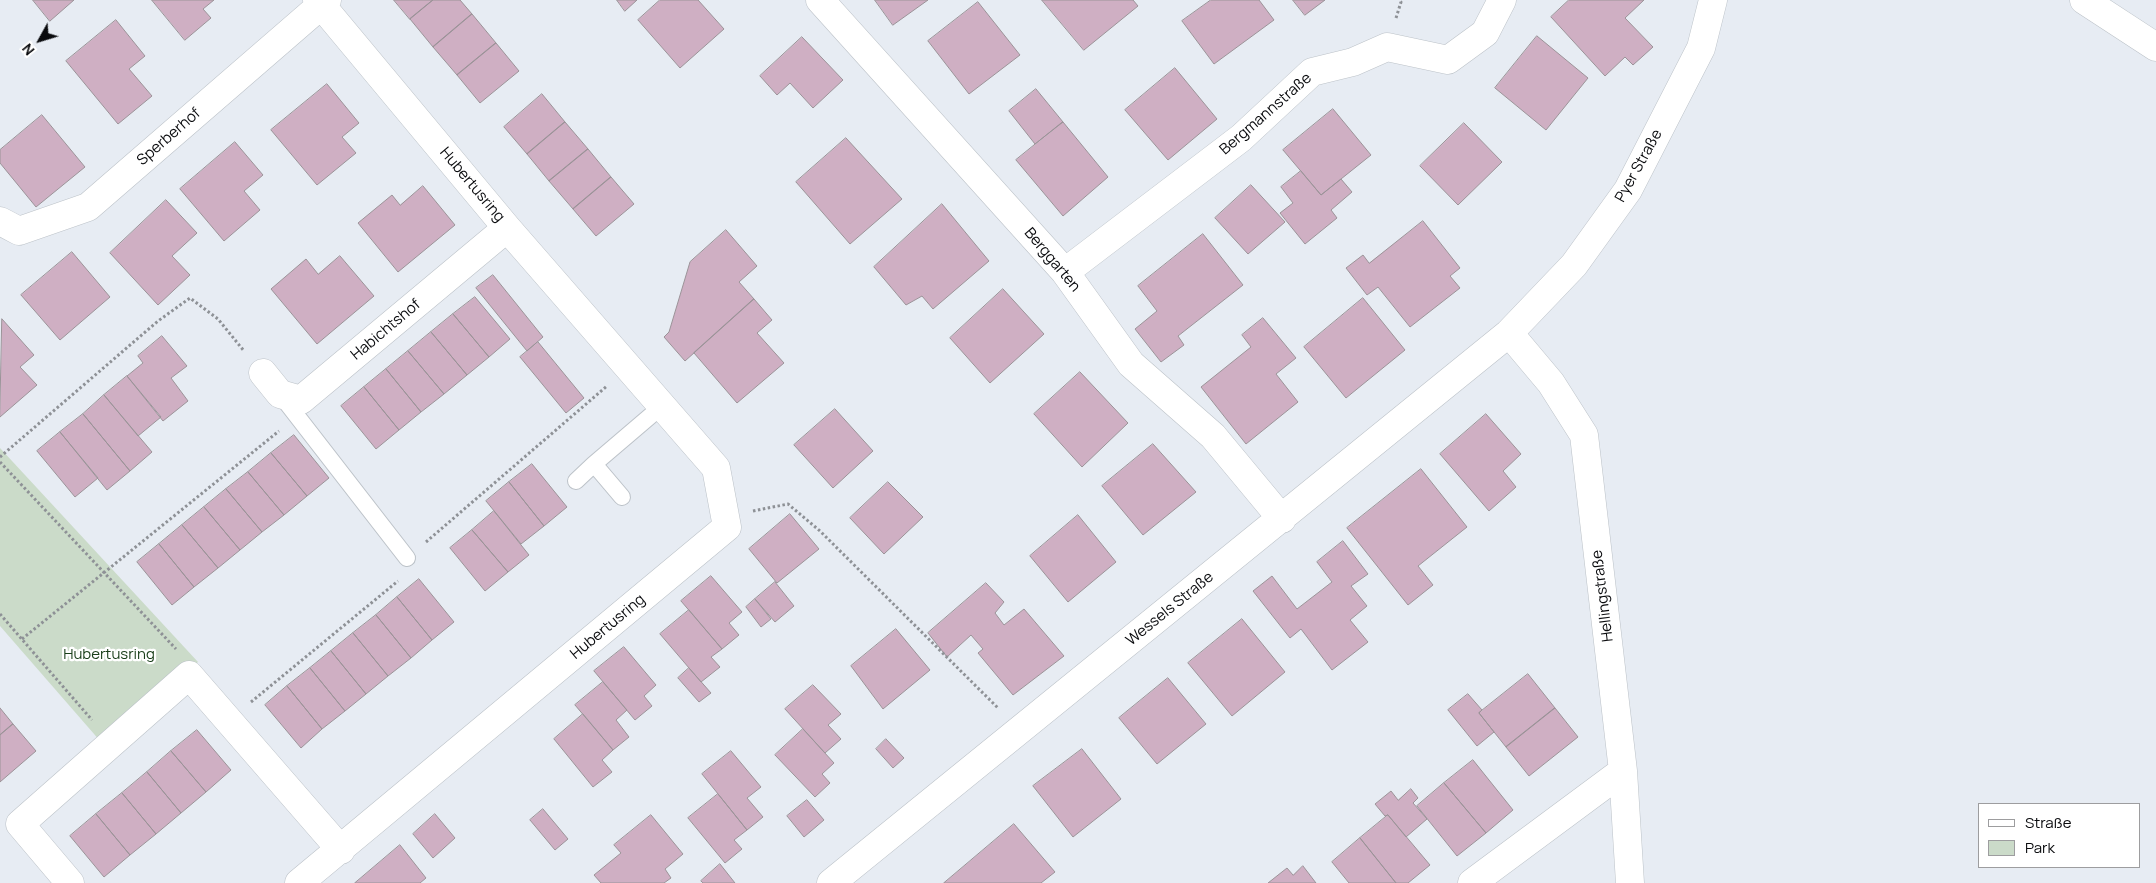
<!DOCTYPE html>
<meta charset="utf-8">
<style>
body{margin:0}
#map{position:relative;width:2156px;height:883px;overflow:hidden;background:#e7ecf3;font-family:Manrope,sans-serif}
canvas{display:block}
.legend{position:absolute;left:1978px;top:803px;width:162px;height:65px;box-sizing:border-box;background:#fff;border:1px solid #9d9d9f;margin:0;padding:6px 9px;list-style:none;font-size:15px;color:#0a0b0e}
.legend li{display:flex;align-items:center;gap:10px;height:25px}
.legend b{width:25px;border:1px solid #9d9d9f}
.north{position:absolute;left:15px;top:15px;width:50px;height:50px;-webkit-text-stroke:4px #fff;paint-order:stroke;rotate:231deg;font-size:14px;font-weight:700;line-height:20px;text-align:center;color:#0a0b0e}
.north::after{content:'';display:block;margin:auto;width:18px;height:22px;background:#0a0b0e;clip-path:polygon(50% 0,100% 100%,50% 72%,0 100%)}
</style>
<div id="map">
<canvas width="2156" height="883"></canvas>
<ul class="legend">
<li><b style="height:6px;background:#fff"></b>Straße</li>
<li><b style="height:14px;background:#cbdbc9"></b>Park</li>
</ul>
<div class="north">N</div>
</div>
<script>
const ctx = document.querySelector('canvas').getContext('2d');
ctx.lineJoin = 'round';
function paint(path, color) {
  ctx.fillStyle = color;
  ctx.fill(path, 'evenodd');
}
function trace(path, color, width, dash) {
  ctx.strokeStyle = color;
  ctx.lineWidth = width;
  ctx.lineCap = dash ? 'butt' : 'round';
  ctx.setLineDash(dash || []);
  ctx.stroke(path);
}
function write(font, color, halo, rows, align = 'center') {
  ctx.font = font + ' Manrope,sans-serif';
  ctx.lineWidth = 4.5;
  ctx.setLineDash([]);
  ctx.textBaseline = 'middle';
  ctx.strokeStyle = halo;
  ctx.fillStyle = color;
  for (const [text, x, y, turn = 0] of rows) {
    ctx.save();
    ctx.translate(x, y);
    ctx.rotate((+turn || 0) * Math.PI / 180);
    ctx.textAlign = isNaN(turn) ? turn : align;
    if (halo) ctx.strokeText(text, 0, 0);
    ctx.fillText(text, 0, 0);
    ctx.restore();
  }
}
paint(new Path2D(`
 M0 448 198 662 101 742 0 626Z`), '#cbdbc9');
const building = new Path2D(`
 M33 0H74L50 21Z
 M152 0H214L203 9 211 18 185 40Z
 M394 0H433L410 19Z
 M433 0H460L472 14 433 47 410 19Z
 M617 0H637L625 11Z
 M660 0H698L724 29 680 68 638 20Z
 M875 0H928L893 25Z
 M1042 0H1133L1138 6 1084 50Z
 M1211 0H1259L1274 20 1214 64 1182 21Z
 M1293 0H1325L1305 15Z
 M1569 0H1644L1625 18 1653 47 1633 65 1625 57 1605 76 1551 17Z
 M978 2 1020 55 969 94 928 41Z
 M472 14 496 43 457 75 433 47Z
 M116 20 145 56 129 69 152 96 118 124 66 61Z
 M1537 36 1588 78 1546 130 1495 88Z
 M802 37 843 80 813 108 790 83 777 95 760 76Z
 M496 43 519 71 480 103 457 75Z
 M1175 68 1217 119 1168 160 1125 110Z
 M327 84 359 123 342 137 356 153 317 185 271 130Z
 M1036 89 1063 122 1035 144 1009 111Z
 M542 94 565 122 527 154 504 127Z
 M1333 109 1371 155 1321 195 1283 150Z
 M42 115 85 167 36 207 0 163V150Z
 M565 122 588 149 549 181 527 154Z
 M1063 122 1108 177 1063 216 1016 160Z
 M1464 123 1502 162 1458 205 1420 166Z
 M846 138 902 199 850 244 796 182Z
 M235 142 263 175 244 191 260 210 224 241 180 189Z
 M588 149 611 177 573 209 549 181Z
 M1301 171 1321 195 1341 179 1352 192 1331 210 1337 218 1305 244 1280 213 1293 203 1281 187Z
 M611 177 634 204 596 236 573 209Z
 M1251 185 1285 222 1248 254 1215 218Z
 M423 186 455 225 398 272 358 223 392 195 400 205Z
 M166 200 197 233 172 256 190 275 158 305 110 253Z
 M942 204 989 261 933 309 922 296 906 305 874 267Z
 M1423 221 1460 268 1450 276 1460 288 1410 327 1378 287 1367 295 1346 268 1363 255 1369 263Z
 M726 230 757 266 739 282 754 299 685 361 664 337 669 332 690 262Z
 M1203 234 1243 285 1178 336 1184 345 1161 362 1135 329 1157 311 1138 286Z
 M72 252 110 297 60 340 21 295Z
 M340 256 374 296 317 344 271 289 306 259 318 274Z
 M493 275 543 337 527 351 476 288Z
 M1003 289 1044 334 990 383 950 338Z
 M475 297 510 339 489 357 453 314Z
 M1363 298 1405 350 1346 398 1304 347Z
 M754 299 772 320 757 333 784 363 737 403 694 353Z
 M453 314 489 357 467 375 431 332Z
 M1263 318 1296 358 1276 374 1298 402 1246 444 1201 387 1251 347 1242 335Z
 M2 319 34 355 20 367 37 385 0 417Z
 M431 332 467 375 444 394 408 351Z
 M162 336 187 366 171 378 188 401 163 421 127 376 143 363 138 356Z
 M538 342 584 398 566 413 520 357Z
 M408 351 444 394 421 412 386 369Z
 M386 369 421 412 399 430 364 387Z
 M1080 372 1128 423 1082 467 1034 414Z
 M127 376 161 417 138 436 104 395Z
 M364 387 399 430 376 449 341 406Z
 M104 395 152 452 130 471 83 414Z
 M835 409 873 451 833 488 794 445Z
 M83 414 130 471 107 490 60 432Z
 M1486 414 1521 454 1503 471 1516 487 1489 511 1440 454Z
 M60 432 98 478 75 497 37 451Z
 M294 435 329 478 307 496 271 453Z
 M1153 444 1196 492 1143 535 1102 486Z
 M271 453 307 496 284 515 248 472Z
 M532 464 567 507 544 526 509 482Z
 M1421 469 1467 527 1418 566 1433 585 1408 605 1347 528Z
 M248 472 284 515 262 532 226 489Z
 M509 482 544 526 521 544 486 501Z
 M888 482 923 517 884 554 850 518Z
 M226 489 262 532 240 550 204 507Z
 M204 507 240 550 218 568 182 525Z
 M494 511 529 555 508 572 472 530Z
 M790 514 819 549 777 583 749 549Z
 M1078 515 1116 562 1068 602 1030 556Z
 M182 525 218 568 194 587 159 544Z
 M472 530 508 572 485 591 450 548Z
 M1343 541 1368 574 1351 586 1367 606 1350 620 1368 642 1332 670 1301 629 1290 638 1253 591 1272 576 1297 609 1332 582 1317 562Z
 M159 544 194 587 172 605 137 562Z
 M711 576 742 612 729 623 739 635 722 649 681 601Z
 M419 579 454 622 432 640 397 597Z
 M775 582 794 606 775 622 755 599Z
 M986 583 1004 602 995 613 1004 625 1024 609 1064 656 1013 695 978 653 983 649 971 635 947 657 928 633Z
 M397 597 432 640 411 658 376 615Z
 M755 599 771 619 761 627 746 607Z
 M689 610 722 649 711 657 720 667 701 682 660 634Z
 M376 615 411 658 388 676 353 633Z
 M1242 619 1285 672 1232 716 1188 663Z
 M896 629 930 670 883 709 851 666Z
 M353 633 388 676 366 694 331 651Z
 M624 647 656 685 644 696 652 706 635 720 594 671Z
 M331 651 366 694 345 711 310 668Z
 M310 668 345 711 322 729 287 686Z
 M689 668 711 693 699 702 678 678Z
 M1528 674 1555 708 1506 747 1479 713Z
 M1168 678 1206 724 1157 764 1119 718Z
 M603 682 627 710 616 720 629 737 613 750 575 705Z
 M813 685 841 714 828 725 841 739 825 753 785 709Z
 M287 686 322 729 301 748 265 705Z
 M1468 694 1482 710 1479 713 1494 732 1477 746 1448 710Z
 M0 708 13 724 0 735Z
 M1555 708 1578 737 1529 776 1506 747Z
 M583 714 613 750 602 760 612 772 593 787 554 739Z
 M13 724 36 751 0 782V735Z
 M803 729 834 763 822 774 830 783 815 797 775 755Z
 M197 730 231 770 206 792 171 751Z
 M886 739 904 758 893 768 876 749Z
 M1082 749 1121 799 1073 837 1033 786Z
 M171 751 206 792 181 813 147 772Z
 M731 751 761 787 747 798 763 817 747 830 702 774Z
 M1473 760 1513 810 1486 833 1444 783Z
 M147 772 181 813 156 834 122 793Z
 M1444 783 1486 833 1457 856 1417 806Z
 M1411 789 1418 798 1413 803 1427 819 1406 837 1388 815 1385 816 1375 804 1391 791 1398 800Z
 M122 793 156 834 130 855 96 814Z
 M718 794 747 830 734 840 742 849 725 863 688 818Z
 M807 800 824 820 804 837 787 816Z
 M543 809 568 839 555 850 530 820Z
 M96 814 130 855 104 877 70 836Z
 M435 814 455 838 433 858 413 834Z
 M651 815 683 854 665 869 671 878 664 883H601L594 875 621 853 614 845Z
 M1388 815 1430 865 1408 883H1396L1360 838Z
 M1014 824 1055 872 1041 883H944Z
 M1360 838 1396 883H1349L1332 862Z
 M400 845 426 878 420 883H355Z
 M720 864 735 883H703L701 881Z
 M1303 866 1316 883H1268L1287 868 1293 875Z`);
paint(building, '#cfafc3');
trace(building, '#9b9398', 1);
const service = new Path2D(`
 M283 398 407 558
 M576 481 594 464
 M622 497 594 464 662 406`);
const minor = new Path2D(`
 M820 0 1065 272 1131 364 1213 436 1282 519
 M2084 0 2156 47
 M0 221 19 231 88 207 327 0
 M1065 272 1241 138 1312 72 1353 62 1387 47 1448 60 1485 33 1502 0
 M1509 333 1551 383 1584 435 1623 771 1630 883
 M263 373 280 394 301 400 507 228
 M70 883 20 824 189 675 341 850
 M299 883 727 527 716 468 507 228 317 0
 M831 883 1509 333 1574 265 1628 190 1701 48 1713 0
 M1472 883 1623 771`);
trace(service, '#bcc2c8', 18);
trace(minor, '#bcc2c8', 29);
trace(new Path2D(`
 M1396 18 1401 2 1399 0
 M0 457 158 321 190 298 218 319 244 351
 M0 462 176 649
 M753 511 788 504 820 531 998 708
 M426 542 607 386
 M0 614 92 720
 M22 639 279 431
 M251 702 398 581`), '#8e9196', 3, [2.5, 2.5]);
trace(service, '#fff', 16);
trace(minor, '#fff', 28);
write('15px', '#0a0b0e', '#fff', [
 ["Bergmannstraße",1266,114,-41],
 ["Sperberhof",169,137,-41],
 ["Pyer Straße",1639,166,-61],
 ["Hubertusring",472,185,50],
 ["Berggarten",1052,260,50],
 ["Habichtshof",386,330,-40],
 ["Hellingstraße",1603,596,-97],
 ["Wessels Straße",1170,609,-39],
 ["Hubertusring",608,627,-40]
]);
write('15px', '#183d18', '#fff', [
 ["Hubertusring",109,655]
]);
</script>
